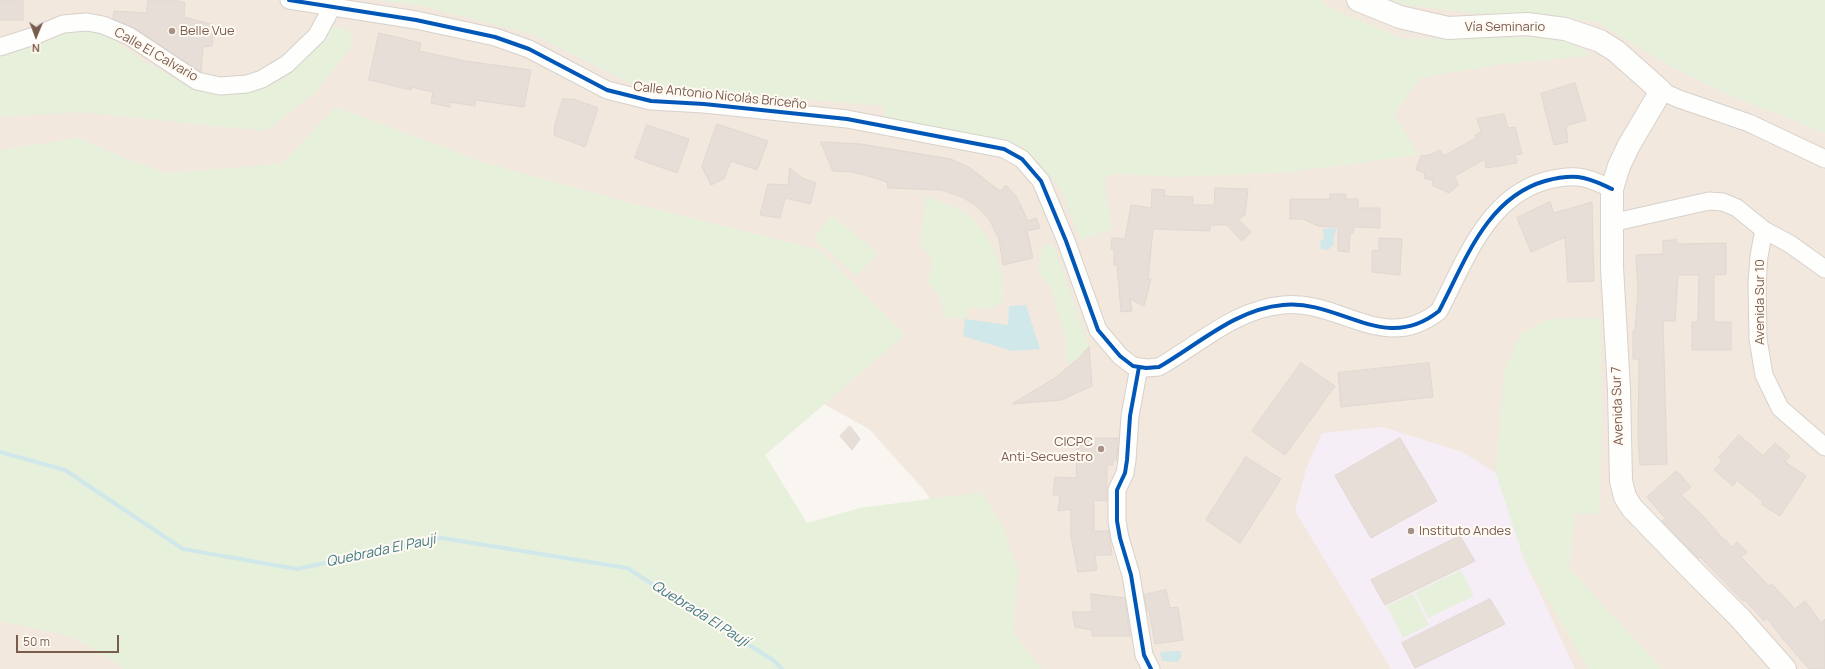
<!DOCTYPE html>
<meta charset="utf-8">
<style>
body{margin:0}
#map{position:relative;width:1825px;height:669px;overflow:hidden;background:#f9f5f0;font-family:Manrope,sans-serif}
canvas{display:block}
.north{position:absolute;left:16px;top:16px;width:40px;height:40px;-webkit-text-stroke:3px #fffaf3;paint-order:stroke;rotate:181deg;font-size:11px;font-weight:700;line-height:16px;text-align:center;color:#7a5c4d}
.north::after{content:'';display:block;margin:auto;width:14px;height:18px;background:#7a5c4d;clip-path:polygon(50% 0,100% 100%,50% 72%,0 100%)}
.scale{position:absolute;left:16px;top:635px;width:103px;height:18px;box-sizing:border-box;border:2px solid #7a5c4d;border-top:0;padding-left:5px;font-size:12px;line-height:14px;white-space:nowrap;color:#7a5c4d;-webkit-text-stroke:3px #fffaf3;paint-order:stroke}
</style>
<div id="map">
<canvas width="1825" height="669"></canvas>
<div class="north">N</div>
<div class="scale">50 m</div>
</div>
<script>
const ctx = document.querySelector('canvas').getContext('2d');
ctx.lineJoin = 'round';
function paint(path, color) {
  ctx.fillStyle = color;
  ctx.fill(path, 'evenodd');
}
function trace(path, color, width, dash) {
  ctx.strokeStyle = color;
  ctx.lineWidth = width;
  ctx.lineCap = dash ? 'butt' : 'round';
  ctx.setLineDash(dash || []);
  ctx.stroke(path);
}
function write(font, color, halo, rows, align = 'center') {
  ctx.font = font + ' Manrope,sans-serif';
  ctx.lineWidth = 4;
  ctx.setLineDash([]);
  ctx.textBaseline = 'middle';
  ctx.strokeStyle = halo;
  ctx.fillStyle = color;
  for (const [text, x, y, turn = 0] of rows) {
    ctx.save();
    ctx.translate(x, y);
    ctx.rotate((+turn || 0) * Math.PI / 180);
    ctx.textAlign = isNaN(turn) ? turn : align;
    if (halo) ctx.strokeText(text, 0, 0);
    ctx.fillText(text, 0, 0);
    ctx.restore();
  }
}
paint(new Path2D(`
 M0 0H1825V669H999L956 535 924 490 869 429 815 399 0 327Z
 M0 615 36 617 132 669H0Z`), '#f2e8de');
paint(new Path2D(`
 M1383 427 1462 452 1496 473 1524 559 1575 669H1391L1295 511 1306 469 1322 433Z`), '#f6eef6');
paint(new Path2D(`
 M376 0H1320L1328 7 1403 39 1562 37 1592 55 1496 65 1420 78 1394 114 1418 155 1289 172 1173 177 1115 173 1106 178V193L1112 229 1081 240 1062 192 1048 173 1023 147 1015 144 883 122 884 106 631 84 535 35 422 6Z
 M1391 0H1825V133L1720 91 1664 63 1596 21 1490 15 1398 4Z
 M329 26 346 29 352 35 351 47 317 91 266 131 79 112 0 117V56L74 29 110 36 140 59 188 86 222 94 265 82Z
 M335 107 486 163 623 201 820 250 905 335 765 455 807 523 860 508 982 492 1002 525 1018 570 1013 633 1042 669H125L74 637 0 621V150L80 138 128 160 166 173 282 164Z
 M926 196C937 201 964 210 971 217 993 238 1006 272 1003 302L993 309 968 307 965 319 943 317 941 299 927 281C937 261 932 260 920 243Z
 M831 215 878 253 856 276 814 239Z
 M1044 244 1054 245 1089 347 1070 366 1066 360 1065 336 1050 287 1037 270Z
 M1601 318 1602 419 1599 514 1574 513 1570 569 1662 669H1589L1524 559 1496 473 1504 372 1521 334 1549 319Z
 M1461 570 1474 596 1428 618 1415 592Z
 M1413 593 1429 625 1403 638 1387 606Z`), '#e7f0db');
paint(new Path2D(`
 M1332 228 1337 229 1334 236V244L1328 250 1321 249 1320 241 1324 239 1323 229Z
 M1026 305 1040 349 1012 351 963 336 965 319 1008 325 1009 306Z
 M1181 651V658L1177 662 1162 661 1160 652Z`), '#d0e8ea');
trace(new Path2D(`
 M0 452 65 470 183 549 297 569 442 538 627 568 773 660 782 669`), '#d0e8ea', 4);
const building = new Path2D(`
 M0 0H23V20H0Z
 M148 0H176L185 3 184 17 214 25 212 46 203 47 201 72 135 28 113 19 114 11 146 13Z
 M379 33 421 43 419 51 465 61 531 70 524 107 475 100V106L450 102V107L431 103 433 92 411 87V90L369 80Z
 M1575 83 1586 120 1566 126 1568 142 1554 145 1541 94Z
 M563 99H573L598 108 585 147 554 135 555 124Z
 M1504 114 1508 128 1515 127 1522 154 1515 155 1517 163 1486 168 1485 159 1455 176 1458 185 1449 193 1432 185 1433 180 1424 178 1425 173 1416 170 1421 156 1429 155 1440 150 1444 156 1476 138 1475 135 1481 132 1477 119Z
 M717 124 768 141 757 170 731 161 724 179 711 185 702 167Z
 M647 125 689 139 677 173 635 158Z
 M821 142 861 144 951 159 970 168 1000 191 1006 185 1016 196 1028 221 1036 218 1040 228 1027 231 1033 258 1003 265 999 239 989 219 975 205 962 197 941 190 888 188 887 182 871 177 852 172 833 171Z
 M790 168 802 178 816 183 810 204 785 198 780 218 760 215 768 184 788 185Z
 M1215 188 1248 189 1245 215 1238 219 1251 232 1242 241 1227 225H1210V231L1153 229 1148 279H1151L1144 306 1130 299 1132 311 1121 312 1117 265H1114V249H1111L1112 238 1125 239 1131 205 1151 208 1152 189 1165 190 1164 196 1193 197V205H1214Z
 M1330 194H1346V199H1358V208H1380V228L1354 227 1353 233H1350L1349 252 1338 251V227L1318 226 1303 219H1290V199H1330Z
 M1550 202 1554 213 1592 202 1594 281 1568 282 1565 237 1531 252 1517 218Z
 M1379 238 1402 239 1400 275 1372 272V251L1379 250Z
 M1677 240V244L1726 243V274L1714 275V322H1731V350H1692V322H1698L1699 275H1678L1675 321H1663L1667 464 1640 465 1638 440 1639 359H1633V330H1635L1638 293 1636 255 1663 254V241Z
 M1089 347 1092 386 1061 400 1012 404 1055 378 1079 358Z
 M1301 363 1335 386 1285 455 1252 431Z
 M1429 363 1433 397 1341 407 1338 373Z
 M850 426 860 439 852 450 840 436Z
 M1739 435 1763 456 1775 443 1790 456 1785 462 1806 476 1780 516 1761 504 1763 502 1737 480 1733 486 1714 470 1722 461 1719 458Z
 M1077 438H1118L1117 460H1113V465H1107V501L1094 500V531H1109L1112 555H1095L1097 570 1078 572 1070 532H1071V509L1058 511 1060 495H1053L1055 477 1076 478Z
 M1400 438 1437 501 1371 538 1335 476Z
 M1246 457 1281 479 1240 543 1206 520Z
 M1677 471 1691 487 1681 495 1703 516 1724 540 1725 539 1732 547 1737 542 1747 552 1741 557 1769 586 1772 584 1795 609 1805 601 1821 623 1825 619V669H1809L1783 639 1767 618 1764 621 1745 600 1743 601 1700 557 1698 558 1662 521 1665 518 1647 497Z
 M1460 536 1475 561 1385 605 1371 580Z
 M1166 590 1170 608 1178 607 1183 640 1155 644 1149 611H1147L1144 595Z
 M1091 594 1125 598 1130 636H1092V630L1075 627 1072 612H1092Z
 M1490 599 1505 624 1415 668 1402 643Z`);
paint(building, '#e6ded7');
trace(building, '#e2d8d2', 1);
const street = new Path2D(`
 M289 0 416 20 495 37 529 49 607 90 651 101 704 104 847 119 1004 149 1022 159 1041 181 1066 241 1098 330 1120 356 1133 366 1146 368 1159 367C1199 344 1236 309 1283 305 1340 299 1384 355 1439 311 1465 262 1486 198 1545 181 1556 178 1566 176 1578 177 1590 178 1601 184 1612 189
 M0 47 34 36 63 24 87 22 103 25 129 36 197 81 220 86 247 84 262 79 287 64 317 35 332 7
 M1661 91 1679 99 1749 123 1825 159
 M1611 223 1709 201 1723 202 1737 208 1764 230 1790 244 1825 269
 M1764 230 1759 256 1757 283 1758 339 1764 375 1780 408 1825 447
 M1139 367 1130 416 1127 460 1125 473 1117 490V521L1120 538 1131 575 1144 655 1151 669`);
const secondary = new Path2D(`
 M1358 0 1400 17 1448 28 1527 24 1565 29 1600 41 1616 51 1661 91 1629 145 1619 166 1612 189V267L1619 390 1621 481 1625 497 1632 508 1695 573 1740 618 1785 669`);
trace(street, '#d7d1cb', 19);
trace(secondary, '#d9d2cb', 24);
trace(street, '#fefefd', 17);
trace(secondary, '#fefefd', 22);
trace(new Path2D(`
 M289 0 416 20 495 37 529 49 607 90 651 101 704 104 847 119 1004 149 1022 159 1041 181 1066 241 1098 330 1120 356 1133 366 1146 368 1159 367C1199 344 1236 309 1283 305 1340 299 1384 355 1439 311 1465 262 1486 198 1545 181 1556 178 1566 176 1578 177 1590 178 1601 184 1612 189
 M1139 367 1130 416 1127 460 1125 473 1117 490V521L1120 538 1131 575 1144 655 1151 669`), '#0057b8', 4);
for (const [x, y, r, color] of [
 [172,31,4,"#a69286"],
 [1101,449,4,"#a69286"],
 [1411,531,4,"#a69286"]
]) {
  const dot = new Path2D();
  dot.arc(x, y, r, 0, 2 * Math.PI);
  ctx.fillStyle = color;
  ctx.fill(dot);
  trace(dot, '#fffaf3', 1.5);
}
write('13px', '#7a5c4d', '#fffaf3', [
 ["Vía Seminario",1505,27],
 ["Calle El Calvario",156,55,30],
 ["Calle Antonio Nicolás Briceño",720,96,6],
 ["Avenida Sur 10",1760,302,-90],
 ["Avenida Sur 7",1618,406,-92]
]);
write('13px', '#7a5c4d', '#fffaf3', [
 ["Belle Vue",180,31],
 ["CICPC",1093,442,"right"],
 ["Anti-Secuestro",1093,457,"right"],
 ["Instituto Andes",1419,531]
], 'left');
write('italic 14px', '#437c86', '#fffaf3', [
 ["Quebrada El Paují",381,551,-12],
 ["Quebrada El Paují",700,614,32]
]);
</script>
